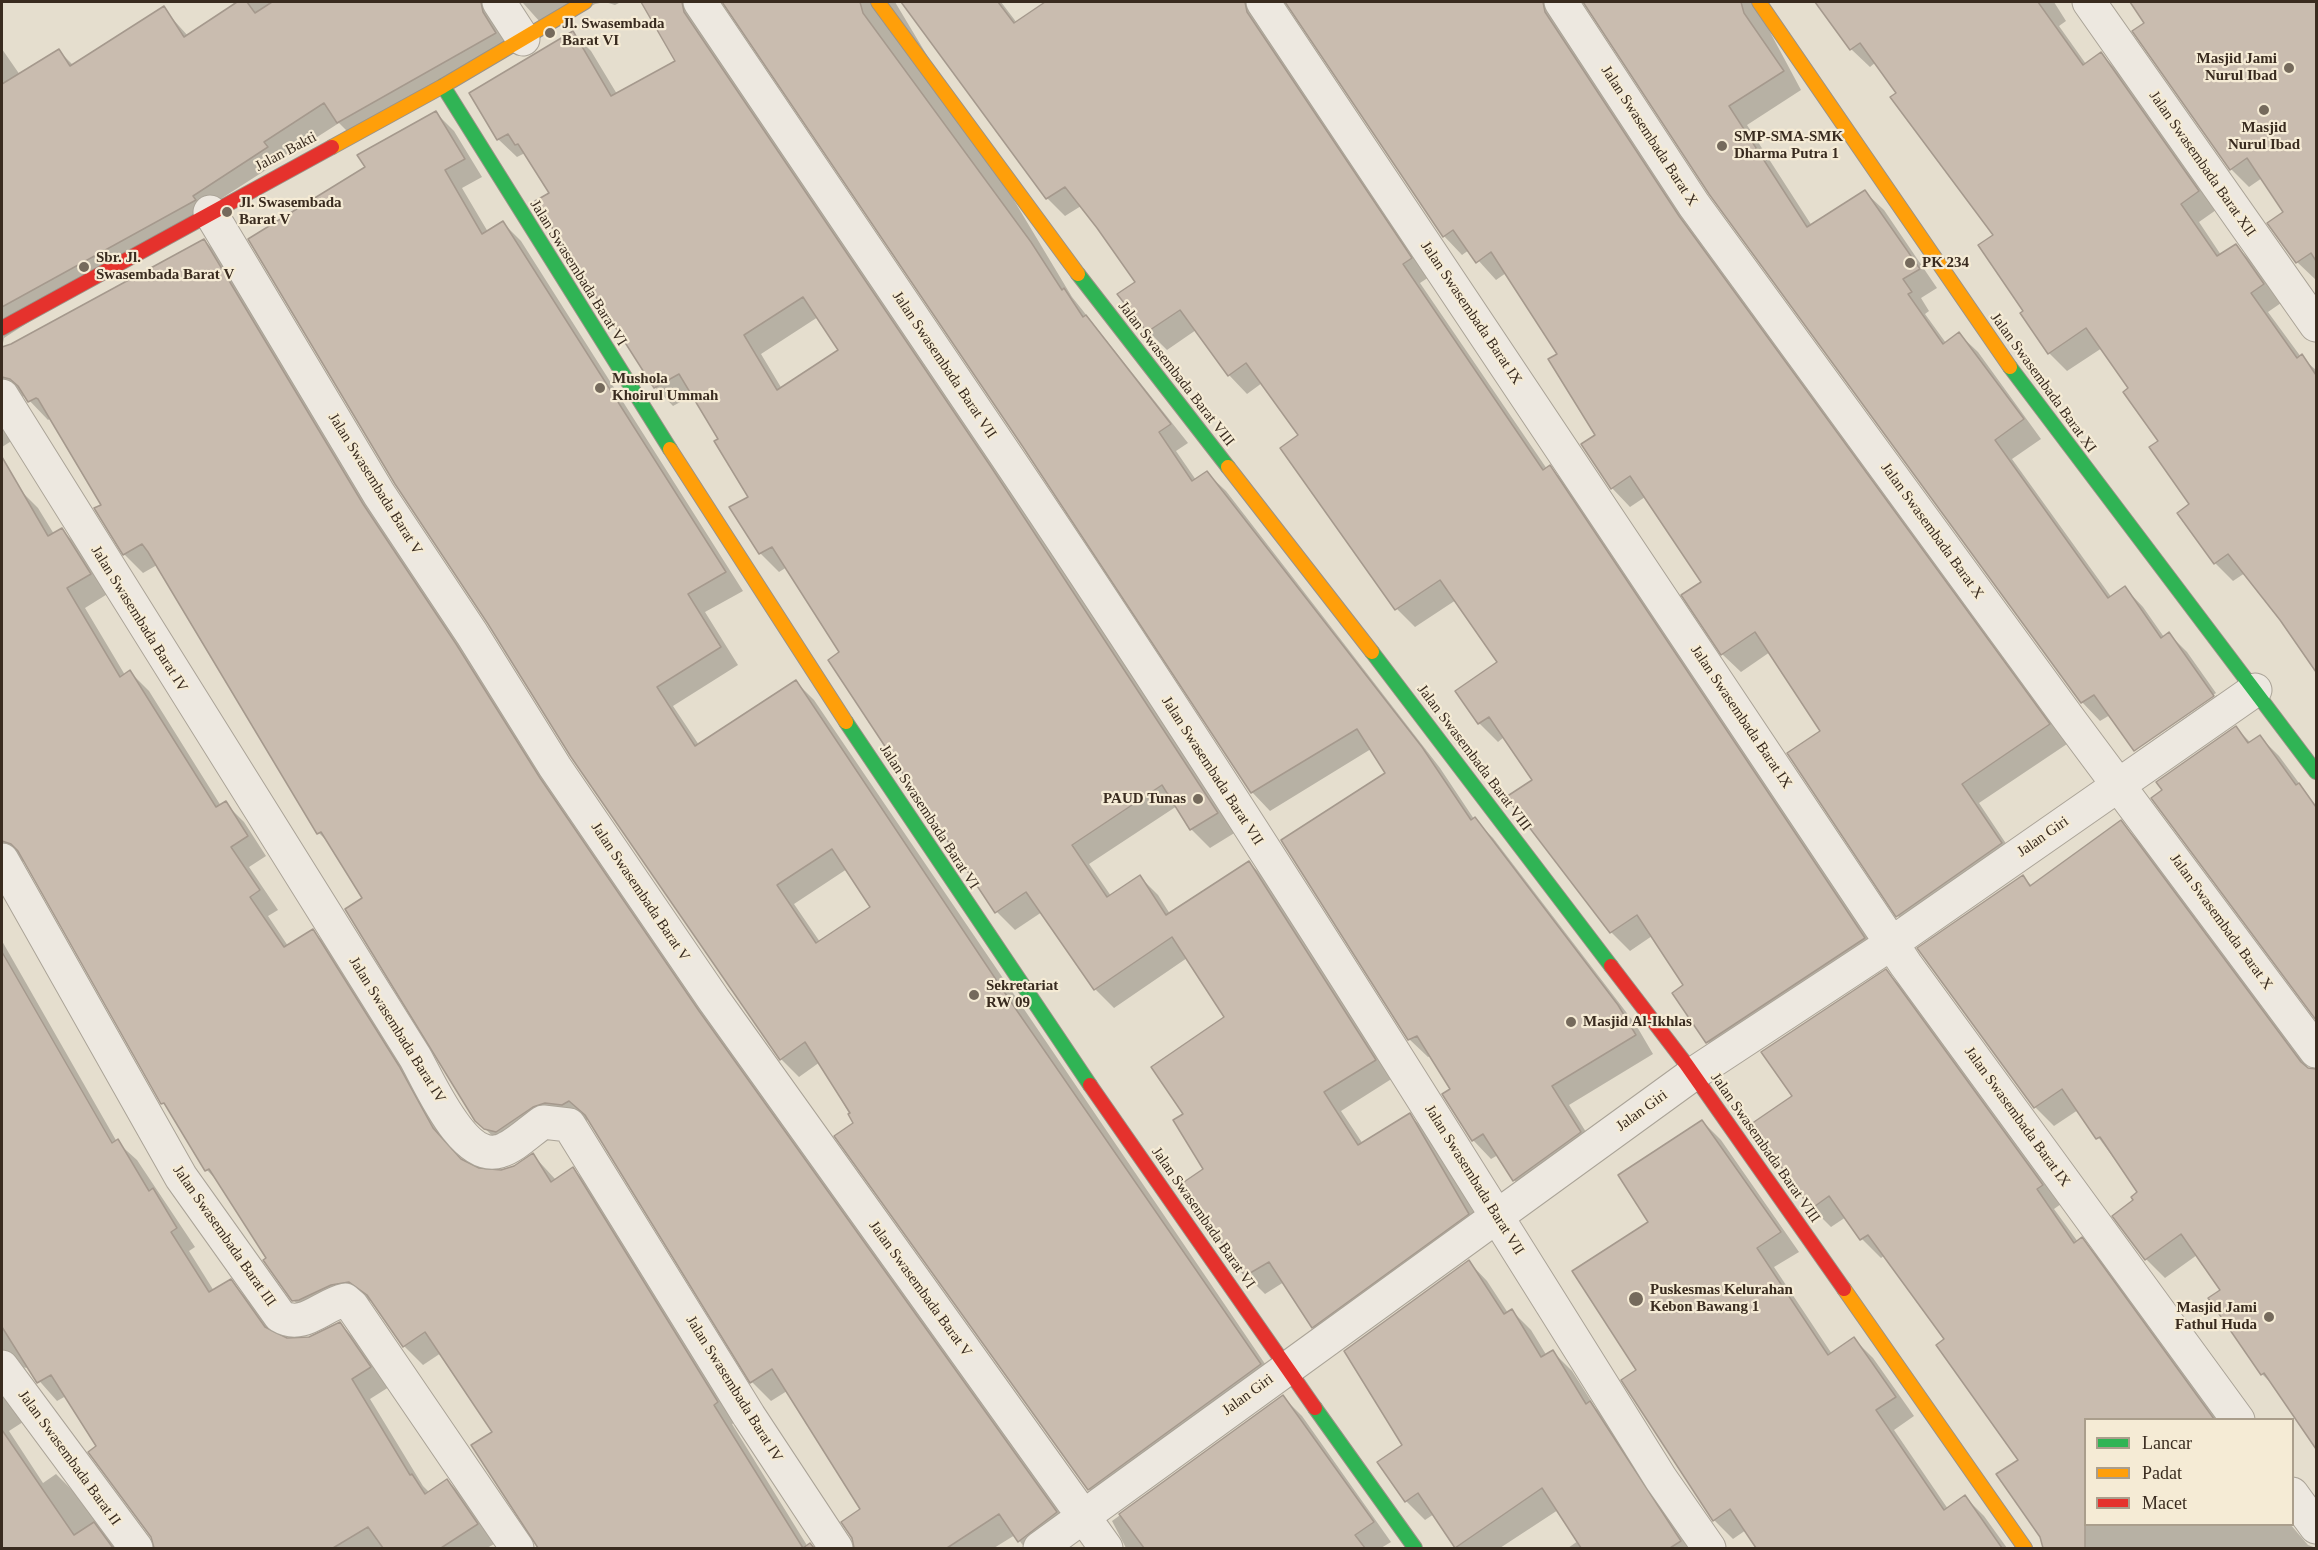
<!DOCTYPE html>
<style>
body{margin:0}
#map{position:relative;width:2318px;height:1550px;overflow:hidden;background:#e5dece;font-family:Georgia,serif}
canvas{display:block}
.frame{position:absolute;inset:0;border:3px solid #392b1f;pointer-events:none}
.legend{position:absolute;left:2084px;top:1418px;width:210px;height:108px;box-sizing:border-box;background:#f5ebd5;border:2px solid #aa9e8c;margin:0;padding:8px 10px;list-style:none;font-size:18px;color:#392b1f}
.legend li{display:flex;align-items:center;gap:12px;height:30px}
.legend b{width:30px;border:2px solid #aa9e8c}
</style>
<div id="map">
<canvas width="2318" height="1550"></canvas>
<div class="frame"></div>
<ul class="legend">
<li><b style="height:8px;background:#30b455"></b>Lancar</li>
<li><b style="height:8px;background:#ff9f0a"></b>Padat</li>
<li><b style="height:8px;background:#e5322d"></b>Macet</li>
</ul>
</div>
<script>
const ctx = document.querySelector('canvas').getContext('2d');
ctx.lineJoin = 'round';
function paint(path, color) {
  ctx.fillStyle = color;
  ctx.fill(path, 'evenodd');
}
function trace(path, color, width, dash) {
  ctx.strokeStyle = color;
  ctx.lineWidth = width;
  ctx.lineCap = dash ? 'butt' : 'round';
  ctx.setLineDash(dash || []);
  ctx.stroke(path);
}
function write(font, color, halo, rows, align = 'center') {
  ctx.font = font + ' Georgia,serif';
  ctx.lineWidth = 4.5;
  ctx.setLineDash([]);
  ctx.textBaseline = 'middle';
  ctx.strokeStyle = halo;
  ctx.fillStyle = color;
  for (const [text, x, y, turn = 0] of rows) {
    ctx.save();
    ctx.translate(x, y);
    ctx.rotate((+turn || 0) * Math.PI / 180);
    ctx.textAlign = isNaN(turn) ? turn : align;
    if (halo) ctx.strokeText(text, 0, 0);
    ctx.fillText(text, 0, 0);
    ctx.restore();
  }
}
paint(new Path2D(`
 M240 2H621L615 5 605 2 595 4 549 32 523 3 508 5 514 52 357 141 339 123 4 338 2 348 12 346 204 240 223 259 1075 1532 1025 1548 1015 1535 994 1548H856L843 1522 862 1509 787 1391 771 1401 752 1382 588 1120 505 1148 476 1120 364 899 333 847 319 833 157 565 143 573 124 554 103 505 51 418 48 420 26 397 21 396 13 440 2 447V49L20 75 59 51 74 66 163 8 188 36Z
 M643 2H694L1236 832 1210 848 1191 829 1177 806 1089 864 1111 896 1140 877 1158 895 1170 914 1249 862 1267 881 1393 1078 1341 1111 1363 1144 1410 1115 1428 1134 1486 1233 1331 1345 1313 1327 1284 1282 1265 1294 1246 1275 1183 1184 1205 1169 1185 1115 1226 1018 1187 958 1114 1008 1095 989 1042 912 1015 930 997 912 841 652 787 567 779 572 760 553 731 507 750 497 693 395 673 406 655 387 551 193 525 153 517 157 498 139 573 33 591 51 617 94 677 62ZM818 317 840 351 782 389 761 354Z
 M714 2H895L1072 297 1188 443 1176 451 1196 480 1207 473 1226 491 1440 768 1474 819 1493 838 1636 1025 1653 1054 1569 1105 1598 1151 1533 1199 1514 1180 1498 1155 1491 1159 1473 1140 1452 1089 1431 1056 1428 1057 1409 1039 1387 773 1371 749 1270 811 1252 792 1024 446 725 3Z
 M897 2H1001L1017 23 1048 2H1281L1429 277 1420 283 1547 469 1550 467 1568 486 1883 957 1726 1060 1708 1042 1685 986 1652 936 1630 951 1611 932 1534 780 1504 737 1498 742 1479 723 1457 691 1499 662 1456 600 1415 627 1397 609 1301 436 1262 383 1247 394 1229 375 1196 330 1167 350 1148 331 1120 294 1137 283 1081 206 1065 216 1047 198 904 3Z
 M1283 2H1579L2067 744 1979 803 2019 863 1916 934 1898 916 1789 753 1822 731 1770 652 1741 672 1722 654 1703 582 1645 497 1630 507 1612 488 1597 435 1559 354 1506 273 1496 280 1469 250 1462 255 1444 236 1288 3Z
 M1581 2H1754L1801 90 1747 125 1812 226 1865 192 1884 210 1937 288 1921 298 1929 311 1925 314 1946 343 1959 334 1978 352 2041 439 2012 459 2112 598 2125 588 2143 607 2164 637 2169 634 2187 652 2216 693 2136 748V751L2110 715 2100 721 2082 702 1711 193 1585 2Z
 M1817 2H2054L2066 21 2059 26 2086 64 2101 54 2119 72 2216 210 2199 222 2221 255 2236 246 2254 264 2281 303 2268 312 2301 357 2316 370V668L2245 573 2233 581 2215 563 2160 441 2130 388 2102 348 2067 371 2049 353 2025 312 1995 235 1876 62 1870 67 1851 49Z
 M2132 2H2316V280L2297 262 2285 212 2262 178 2249 187 2231 169Z
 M436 113 454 131 482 177 462 188 488 232 503 223 521 241 743 591 705 612 738 665 673 706 699 745 796 682 814 700 1278 1383 1107 1507 1089 1489 855 1124 820 1062 799 1077 781 1059 367 168ZM847 869 872 907 820 942 794 904Z
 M2 472 13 492 19 489 38 508 54 534 62 530 81 549 109 593 85 608 125 675 130 672 149 691 221 806 225 803 244 822 266 856 249 867 278 910 268 916 288 946 313 931 332 950 417 1087 452 1149 464 1162 478 1170 501 1171 515 1167 533 1155 556 1180 573 1169 592 1188 736 1422 732 1424 808 1547 810 1545 814 1548H555L494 1432 441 1353 423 1365 404 1346 374 1303 368 1300 359 1301 313 1319 293 1300 220 1184 207 1170 172 1112 163 1103 26 861 11 863 2 876Z
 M2217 695 2231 715 2154 769 2136 752Z
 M2236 728 2251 743 2260 737 2279 756 2316 806V1018L2153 798Z
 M2120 822 2139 841 2310 1070 2316 1071V1441L2305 1429 2278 1390 2262 1374 2222 1290 2197 1255 2165 1278 2146 1259 2135 1201 2139 1192 2078 1110 2054 1126 2035 1107 2023 877 2032 886Z
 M2 941 117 1142 137 1160 195 1247 189 1251 214 1291 230 1281 249 1300 273 1333 286 1340 309 1338 340 1324 359 1343 389 1387 370 1399 423 1486 429 1492 447 1480 466 1499 496 1543 487 1548H156L153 1537 66 1396 57 1401 28 1368 19 1367 23 1422 9 1431 43 1483 56 1474 75 1493 116 1548H2Z
 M1886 971 1905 990 2061 1204 2054 1209 2078 1242 2081 1239 2100 1258 2218 1420H2086V1524H2290L2308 1545 2316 1548H2045L2020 1460 1946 1339 1885 1255 1881 1258 1862 1239 1846 1217 1831 1227 1812 1208 1794 1097Z
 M1702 1121 1721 1140 1799 1252 1774 1267 1832 1354 1854 1339 1873 1358 1914 1416 1894 1430 1948 1509 1965 1497 1984 1516 2007 1548H1758L1746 1530 1733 1539 1714 1520 1623 1381 1638 1371 1650 1222Z
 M1469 1262 1487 1281 1508 1313 1512 1311 1531 1330 1547 1356 1553 1352 1572 1371 1595 1407 1609 1422 1691 1548H1568L1578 1541 1558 1510 1500 1548H1458L1434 1514 1425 1520 1406 1501 1404 1445Z
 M1283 1397 1302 1416 1391 1542 1381 1548H1126L1112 1521Z`), '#0003');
const building = new Path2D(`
 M237 2H247L255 13 272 2H481L483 12 496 33 337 123 324 103 264 142 268 147 193 196 196 200 2 307V84L59 49 70 66 164 6 184 37Z
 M641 2H682L684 12 991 467 1218 813 1190 830 1162 785 1072 845 1107 897 1140 875 1166 915 1249 861 1376 1060 1324 1092 1358 1145 1410 1113 1469 1214 1312 1328 1269 1262 1245 1276 1181 1184 1203 1169 1173 1120 1183 1114 1151 1067 1224 1017 1172 937 1094 990 1026 892 995 913 828 660 839 652 772 547 759 554 729 507 748 497 714 441 718 439 679 374 654 388 535 201 549 193 518 144 515 145 508 134 497 140 469 93 573 31 611 96 675 61ZM803 297 838 350 777 390 744 335Z
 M722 2H860L863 13 1031 242 1062 290 1064 288 1083 317 1086 315 1171 424 1159 432 1192 481 1207 471 1422 747 1471 820 1475 817 1618 1005 1636 1035 1552 1086 1581 1132 1513 1181 1483 1134 1472 1141 1442 1094 1450 1089 1417 1036 1408 1040 1281 840 1385 773 1357 729 1251 793 1023 447Z
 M901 2H998L1014 23 1045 2H1245L1247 12 1412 258 1403 264 1543 470 1550 465 1865 938 1706 1043 1672 993 1683 985 1637 915 1610 933 1506 797 1532 780 1489 717 1478 724 1455 691 1497 662 1440 580 1395 610 1280 448 1298 435 1246 363 1228 376 1180 310 1147 332 1117 294 1135 282 1097 228 1065 187 1046 199Z
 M1285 2H1543L1545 12 1679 216 2050 724 1962 784 2002 843 1896 917 1787 753 1820 731 1755 632 1721 655 1681 595 1701 582 1630 476 1611 489 1581 444 1595 435 1548 359 1557 354 1491 252 1476 263 1453 230 1443 237Z
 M1583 2H1741L1744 13 1784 71 1729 106 1807 227 1865 190 1920 269 1903 279 1912 292 1908 294 1943 344 1959 332 2024 419 1995 440 2108 598 2125 586 2161 638 2169 632 2214 696 2134 751 2094 695 2081 703 1709 194Z
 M1815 2H2038L2083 65 2101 52 2199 191 2181 204 2217 256 2236 244 2264 284 2251 293 2297 358 2302 354 2316 375V672L2280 620 2228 554 2214 564 2177 513 2189 504 2149 447 2158 441 2123 392 2128 388 2086 328 2048 354 2020 313 2023 311 1978 245 1993 235 1890 97 1896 93 1860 43 1850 50Z
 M2130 2H2316V261L2311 253 2296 263 2267 223 2283 212 2247 158 2230 170 2132 31 2144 23Z
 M436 111 465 159 445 170 482 234 503 221 726 572 688 594 721 647 657 687 695 746 796 680 1013 1005 1261 1364 1088 1490 834 1136 853 1123 848 1114 850 1113 805 1042 780 1060 571 757 488 624 395 484 248 239 365 167 357 155ZM832 849 870 907 816 943 777 885Z
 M204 239 363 504 456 644 540 778 699 1011 1057 1512 1018 1542 999 1514 947 1548H854L852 1538 841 1522 860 1509 772 1369 750 1383 585 1115 569 1101 562 1105 545 1103 533 1107 496 1132 484 1129 475 1121 345 909 362 898 321 832 317 834 148 552 142 544 123 555 94 508 101 505 38 399 36 398 28 402 18 386 10 379 2 377V347L11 344Z
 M2 457 48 536 62 528 91 574 67 588 120 677 130 670 216 807 226 801 248 836 231 847 260 890 250 897 284 947 313 929 399 1066 433 1128 461 1159 479 1168 501 1170 514 1166 533 1153 551 1182 573 1167 718 1402 714 1405 803 1548 810 1543 814 1548H538L471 1445 492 1432 425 1332 403 1347 367 1295 349 1282 331 1285 299 1300 292 1301 263 1260 266 1258 209 1169 205 1171 164 1103 161 1104 18 851 11 844 2 841Z
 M2236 726 2248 743 2260 735 2296 785 2299 783 2316 807V1020L2151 798 2162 790 2156 782Z
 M2121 820 2301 1062 2308 1068 2316 1069V1449L2264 1373 2261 1375 2208 1298 2220 1290 2181 1234 2145 1260 2112 1216 2133 1200 2131 1197 2137 1192 2100 1137 2096 1139 2062 1089 2034 1108 1917 948 2023 875 2030 886Z
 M2 952 112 1143 118 1139 149 1191 153 1188 177 1228 171 1232 209 1292 231 1279 265 1327 287 1338 309 1337 340 1322 371 1367 352 1379 410 1475 412 1474 425 1494 447 1479 478 1524 441 1548H383L368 1527 333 1548H154L151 1537 88 1452 96 1446 51 1375 37 1383 2 1327Z
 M1886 969 2043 1185 2037 1189 2074 1243 2082 1237 2214 1419H2085V1548H2043L2040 1537 1996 1474 2018 1460 1936 1345 1944 1339 1868 1235 1860 1240 1829 1196 1811 1209 1751 1124 1792 1096 1761 1052Z
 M1702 1120 1781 1232 1757 1248 1828 1355 1854 1337 1896 1397 1876 1410 1944 1510 1965 1495 2002 1548H1756L1730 1509 1713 1521 1621 1380 1636 1370 1572 1271 1648 1222 1618 1175Z
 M1469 1260 1504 1314 1512 1309 1541 1357 1553 1350 1586 1404 1590 1401 1681 1541 1670 1548H1581L1542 1488 1455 1548 1418 1493 1405 1502 1377 1462 1402 1445 1344 1351Z
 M1283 1395 1374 1522 1355 1535 1365 1548H1144L1119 1514Z
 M2 1430 74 1535 94 1522 113 1548H2Z`);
paint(building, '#c9bcaf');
trace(building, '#a5998d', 1.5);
const street = new Path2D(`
 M499 2 523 39
 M700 2C802 154 905 305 1007 457 1233 793 1447 1136 1661 1479L1709 1548
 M1263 2 1906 965 2238 1420
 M1561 2 1694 205 2069 719 2316 1051
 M2089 2 2316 325
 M210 212 379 494 472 634 555 767 714 1000 1106 1548
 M2 396 415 1057C430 1083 463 1163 500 1151 514 1147 530 1131 543 1122L569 1125 749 1416 836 1548
 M2 860 181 1177 280 1316C303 1330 322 1305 345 1300L352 1306 517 1548
 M2 1367 136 1548
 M2292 1494 2316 1527
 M1040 1548 1693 1074 1892 943 2255 690`);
const fast = new Path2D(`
 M443 86 670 449
 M1078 274 1228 467
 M2010 367 2316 772
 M1372 652 1611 966
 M846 722 1090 1085
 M1315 1408 1415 1548`);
const slow = new Path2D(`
 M878 2 1078 274
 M1759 2 2010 367
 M332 147 443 86 585 2
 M670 449 846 722
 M1228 467 1372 652
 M1844 1289 2025 1548`);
const jam = new Path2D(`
 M2 328 332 147
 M1611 966 1686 1064 1844 1289
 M1090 1085 1315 1408`);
trace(street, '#aaa397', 35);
trace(fast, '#9a9287', 16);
trace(slow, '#9a9287', 16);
trace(jam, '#9a9287', 16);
trace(street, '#ede8e0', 33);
trace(fast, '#30b455', 14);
trace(slow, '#ff9f0a', 14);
trace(jam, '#e5322d', 14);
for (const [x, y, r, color] of [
 [550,33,6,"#756a5c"],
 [2289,68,6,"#756a5c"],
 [2264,110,6,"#756a5c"],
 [1722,146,6,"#756a5c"],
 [227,212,6,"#756a5c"],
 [1910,263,6,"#756a5c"],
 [84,267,6,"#756a5c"],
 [600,388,6,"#756a5c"],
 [1198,799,6,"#756a5c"],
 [974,995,6,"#756a5c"],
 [1571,1022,6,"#756a5c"],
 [1636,1299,8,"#756a5c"],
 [2269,1317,6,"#756a5c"]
]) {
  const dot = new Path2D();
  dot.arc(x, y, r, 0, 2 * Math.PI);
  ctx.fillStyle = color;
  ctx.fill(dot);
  trace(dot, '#f5ebd5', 2);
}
write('bold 15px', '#392b1f', '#f5ebd5', [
 ["Jl. Swasembada",562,24],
 ["Barat VI",562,41],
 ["Masjid Jami",2277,59,"right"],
 ["Nurul Ibad",2277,76,"right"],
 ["Masjid",2264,128,"center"],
 ["Nurul Ibad",2264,145,"center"],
 ["SMP-SMA-SMK",1734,137],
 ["Dharma Putra 1",1734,154],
 ["Jl. Swasembada",239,203],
 ["Barat V",239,220],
 ["Sbr. Jl.",96,258],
 ["Swasembada Barat V",96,275],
 ["PK 234",1922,263],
 ["Mushola",612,379],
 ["Khoirul Ummah",612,396],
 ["PAUD Tunas",1186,799,"right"],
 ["Sekretariat",986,986],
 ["RW 09",986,1003],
 ["Masjid Al-Ikhlas",1583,1022],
 ["Puskesmas Kelurahan",1650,1290],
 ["Kebon Bawang 1",1650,1307],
 ["Masjid Jami",2257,1308,"right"],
 ["Fathul Huda",2257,1325,"right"]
], 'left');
write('15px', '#392b1f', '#f5ebd5', [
 ["Jalan Swasembada Barat X",1649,136,57],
 ["Jalan Bakti",286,152,-28],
 ["Jalan Swasembada Barat XII",2202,164,55],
 ["Jalan Swasembada Barat VI",578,273,58],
 ["Jalan Swasembada Barat IX",1471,313,56],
 ["Jalan Swasembada Barat VII",944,365,56],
 ["Jalan Swasembada Barat VIII",1176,374,52],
 ["Jalan Swasembada Barat XI",2043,383,54],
 ["Jalan Swasembada Barat V",375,484,58],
 ["Jalan Swasembada Barat X",1932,531,54],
 ["Jalan Swasembada Barat IV",139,619,58],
 ["Jalan Swasembada Barat IX",1741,717,56],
 ["Jalan Swasembada Barat VIII",1474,758,53],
 ["Jalan Swasembada Barat VII",1212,771,57],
 ["Jalan Swasembada Barat VI",929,817,57],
 ["Jalan Giri",2043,837,-35],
 ["Jalan Swasembada Barat V",640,892,56],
 ["Jalan Swasembada Barat X",2221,922,54],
 ["Jalan Swasembada Barat IV",397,1030,58],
 ["Jalan Giri",1642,1111,-36],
 ["Jalan Swasembada Barat IX",2017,1117,54],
 ["Jalan Swasembada Barat VIII",1765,1148,55],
 ["Jalan Swasembada Barat VII",1474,1180,58],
 ["Jalan Swasembada Barat VI",1203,1218,55],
 ["Jalan Swasembada Barat III",224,1236,55],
 ["Jalan Swasembada Barat V",920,1289,54],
 ["Jalan Swasembada Barat IV",734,1389,58],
 ["Jalan Giri",1248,1395,-36],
 ["Jalan Swasembada Barat II",69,1458,54]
]);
</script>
